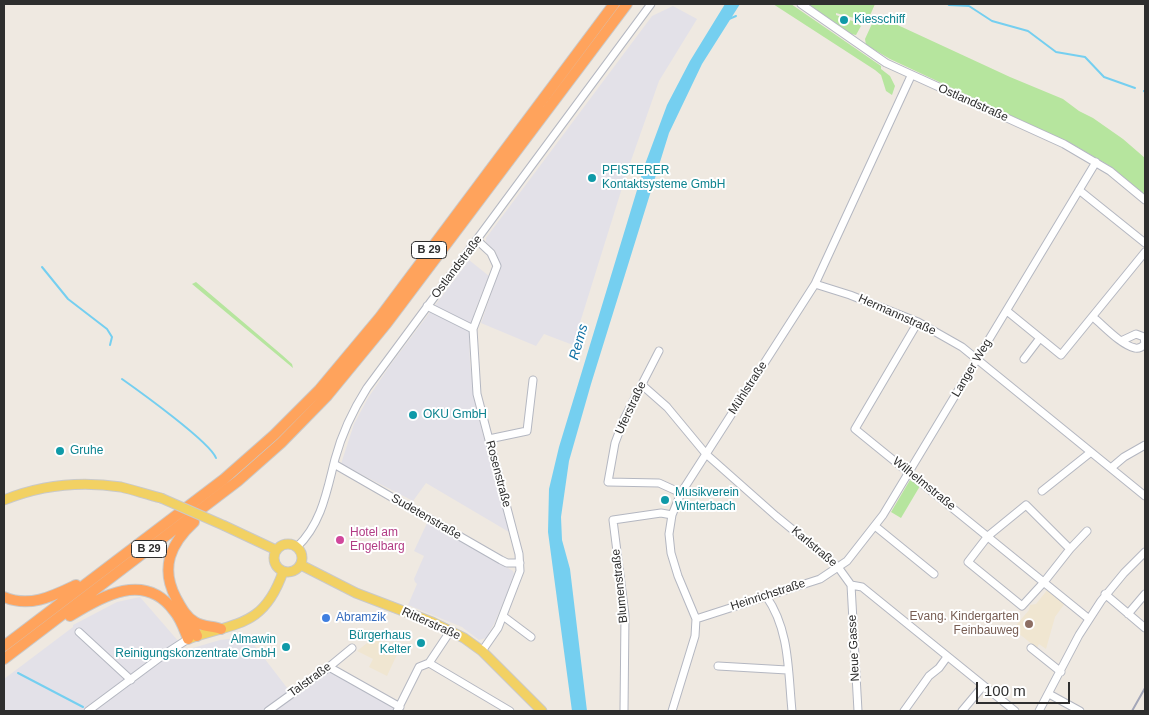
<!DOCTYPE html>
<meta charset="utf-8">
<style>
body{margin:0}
#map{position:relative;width:1149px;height:715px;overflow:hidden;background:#efe9e1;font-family:Arial,sans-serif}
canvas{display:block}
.frame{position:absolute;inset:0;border:5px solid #2e2e2e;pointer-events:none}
.scale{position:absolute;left:976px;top:682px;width:94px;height:22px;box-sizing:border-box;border:2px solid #2e2e2e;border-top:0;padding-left:6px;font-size:15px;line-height:18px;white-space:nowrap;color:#2e2e2e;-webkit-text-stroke:4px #fff;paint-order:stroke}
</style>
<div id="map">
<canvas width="1149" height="715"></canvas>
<div class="frame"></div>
<div class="scale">100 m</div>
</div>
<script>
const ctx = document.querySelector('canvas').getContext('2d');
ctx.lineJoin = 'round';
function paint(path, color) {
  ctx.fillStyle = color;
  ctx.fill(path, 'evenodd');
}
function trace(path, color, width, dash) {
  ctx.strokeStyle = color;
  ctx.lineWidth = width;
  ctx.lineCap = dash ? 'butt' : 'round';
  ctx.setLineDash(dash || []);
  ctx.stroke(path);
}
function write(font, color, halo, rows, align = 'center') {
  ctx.font = font + ' Arial,sans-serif';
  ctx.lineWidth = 4;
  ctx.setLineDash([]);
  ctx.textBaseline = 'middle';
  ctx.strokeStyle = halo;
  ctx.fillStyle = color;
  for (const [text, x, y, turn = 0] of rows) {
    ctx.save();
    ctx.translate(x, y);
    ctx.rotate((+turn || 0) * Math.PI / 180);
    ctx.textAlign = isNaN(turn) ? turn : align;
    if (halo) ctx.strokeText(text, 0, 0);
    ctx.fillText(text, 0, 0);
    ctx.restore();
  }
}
paint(new Path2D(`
 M673 6 697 19 659 81 627 172 573 345 544 334 536 346 481 323 500 268 496 252 486 242V238L652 16Z
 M469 260 489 276 476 308 469 332 470 363 476 408 509 532 426 483 413 501 341 464 354 424 368 398 391 364Z
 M428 521 513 571 514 574 508 591 494 624 486 638 479 640 462 627 408 605 417 584 415 582 414 579 424 556 414 551Z
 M140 597 186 650 220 640 248 637 291 693 328 670 396 708 395 711H4V679L73 627V625L117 602Z`), '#e3e1e8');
paint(new Path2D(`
 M1048 589 1065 603 1055 617 1046 649 1039 644 1037 648 1013 629 1029 610 1030 605 1036 604Z
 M372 639 400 648 387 676 369 667 373 659 357 651Z`), '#f0e6d1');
paint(new Path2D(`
 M773 4H791L881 66V69L890 76 895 86 892 95 886 91 881 75 875 70Z
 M808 4H875L868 20 865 21 836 13V15L855 22 861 26 856 35 851 34Z
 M876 15 1010 77 1063 99 1079 111 1093 118 1123 139 1145 158V195L1110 166 1072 144 890 59 866 45 865 39Z
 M196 282 282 355 292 364 293 368 192 284Z
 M910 480 920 486 901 518 891 512Z`), '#b6e59e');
paint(new Path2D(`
 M725 4H740L702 64 669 133 591 384 569 461 561 517 562 540 570 569 587 711H572L548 532 549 489 559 447 644 167 667 105 690 61Z`), '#75cff0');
trace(new Path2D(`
 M948 4 949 5 969 6 992 21 1028 31 1056 52 1085 57 1104 77 1135 88
 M729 19 736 16
 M1144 91 1145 92
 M42 267 68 299 107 329 112 337 110 345
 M122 379C139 391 210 442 216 458
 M18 673 83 707`), '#75cff0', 2);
const minor = new Path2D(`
 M801 4 886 63 1064 144 1110 171 1145 200
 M1079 190 1145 243
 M815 284 850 295 918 322 962 347 1145 496
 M427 306 473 329 477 394 519 554 520 571 498 628 482 651
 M1007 311 1061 355 1145 252
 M1093 317C1104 326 1121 345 1135 348 1139 349 1142 347 1145 344L1144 337 1136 334 1121 341
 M918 322 855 429 1089 619
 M473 329 497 266 491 253 477 240
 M659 351 624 419 615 443 608 482 659 483 681 493
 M1024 359 1040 338
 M642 385 667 407 706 454 776 516 838 567 851 585 862 587 1015 711
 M489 439 527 431 533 380
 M334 464 501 560 507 563H520
 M1111 468 1124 457 1145 445
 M1042 491 1091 452
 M875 526 934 574
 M297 547C322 523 327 490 335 459 342 433 353 410 367 388L651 4
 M1070 549 1026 505 988 536 968 562 1022 606 1044 582 1070 549 1087 531
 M851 585 858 711
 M1105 594 1145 628
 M766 596C790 630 788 672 792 711
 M1128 614 1145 594
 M503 616 531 637
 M696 619 820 579 847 561 883 515 1096 162
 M79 632 131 680
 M1031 648 1061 672
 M429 663 510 711
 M718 666 787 670
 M329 667 400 707
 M1049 694 1080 711
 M88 711 162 656 188 639
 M268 711 329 667 352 648
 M397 711 419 667 429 663 451 630
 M624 711 625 615 613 520 661 513 672 515
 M672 711 695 636 696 619 678 576 671 553 669 534 672 515 681 493 815 284 911 76
 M904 711 929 676 939 668 947 657
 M962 711 983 686
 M1039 711 1079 635 1101 601 1124 573 1145 552`);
const major = new Path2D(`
 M4 500C41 485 81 481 121 487 134 490 148 495 161 498
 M225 526 276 550
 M274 558a14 14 0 1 1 28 0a14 14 0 1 1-28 0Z
 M301 565 356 593 432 622 464 638 482 651 542 711
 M191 638C238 622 264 626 283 572`);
const highway = new Path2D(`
 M194 522C170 544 160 568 176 598 181 607 186 617 195 622 203 627 213 626 221 629
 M4 597C30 608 53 596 76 585
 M70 616C102 596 145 571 174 611 181 619 184 629 188 639
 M189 619 197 636
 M4 646 224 479 274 435 319 390 380 317 614 4
 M4 659 238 481 281 443 327 396 387 323 627 4`);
trace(minor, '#b4b7c1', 9);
trace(major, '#c9c9c9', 11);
trace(highway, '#c9c9c9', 12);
trace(minor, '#fff', 7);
trace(major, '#f2d163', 9);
trace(highway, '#ffa35c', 10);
trace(new Path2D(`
 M1132 711 1145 688`), '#a3a6b8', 2);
const majorBridge = new Path2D(`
 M161 498 225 526`);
trace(majorBridge, '#c9c9c9', 11, []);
trace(majorBridge, '#f2d163', 9);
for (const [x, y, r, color] of [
 [844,20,5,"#0f9aa8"],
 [592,178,5,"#0f9aa8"],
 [413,415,5,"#0f9aa8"],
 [60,451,5,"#0f9aa8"],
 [665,500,5,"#0f9aa8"],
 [340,540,5,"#d1479c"],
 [326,618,5,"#3f7fe0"],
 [1029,624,5,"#8d6e63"],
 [421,643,5,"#0f9aa8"],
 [286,647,5,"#0f9aa8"]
]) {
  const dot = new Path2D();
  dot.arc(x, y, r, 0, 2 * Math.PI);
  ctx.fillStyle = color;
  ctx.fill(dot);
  trace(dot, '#fff', 2);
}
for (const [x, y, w] of [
 [429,250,35],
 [149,549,35]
]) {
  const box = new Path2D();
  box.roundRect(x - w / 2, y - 8.5, w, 17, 4);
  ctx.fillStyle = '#fff';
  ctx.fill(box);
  trace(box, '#2e2e2e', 1);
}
write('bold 11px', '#2e2e2e', null, [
 ["B 29",429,250],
 ["B 29",149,549]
]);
write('12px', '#0d838f', '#fff', [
 ["Kiesschiff",854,20],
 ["PFISTERER",602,171],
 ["Kontaktsysteme GmbH",602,185],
 ["OKU GmbH",423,415],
 ["Gruhe",70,451],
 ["Musikverein",675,493],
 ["Winterbach",675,507],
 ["Bürgerhaus",411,636,"right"],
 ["Kelter",411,650,"right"],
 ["Almawin",276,640,"right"],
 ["Reinigungskonzentrate GmbH",276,654,"right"]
], 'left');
write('12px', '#2e2e2e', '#fff', [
 ["Ostlandstraße",973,103,24],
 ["Ostlandstraße",457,267,-53],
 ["Hermannstraße",897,315,24],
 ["Langer Weg",972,368,-59],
 ["Mühlstraße",748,388,-57],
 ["Uferstraße",631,408,-65],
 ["Rosenstraße",498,474,75],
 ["Wilhelmstraße",924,484,39],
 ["Sudetenstraße",426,517,30],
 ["Karlstraße",814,547,40],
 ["Blumenstraße",620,586,-96],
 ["Heinrichstraße",768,595,-18],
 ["Ritterstraße",431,624,24],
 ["Neue Gasse",854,648,-93],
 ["Talstraße",310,680,-36]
]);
write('12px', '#b23c85', '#fff', [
 ["Hotel am",350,533],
 ["Engelbarg",350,547]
], 'left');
write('12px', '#785e54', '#fff', [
 ["Evang. Kindergarten",1019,617],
 ["Feinbauweg",1019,631]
], 'right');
write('12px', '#366cbe', '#fff', [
 ["Abramzik",336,618]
], 'left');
write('italic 14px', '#0d6fa3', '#fff', [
 ["Rems",579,342,-74]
]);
</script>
